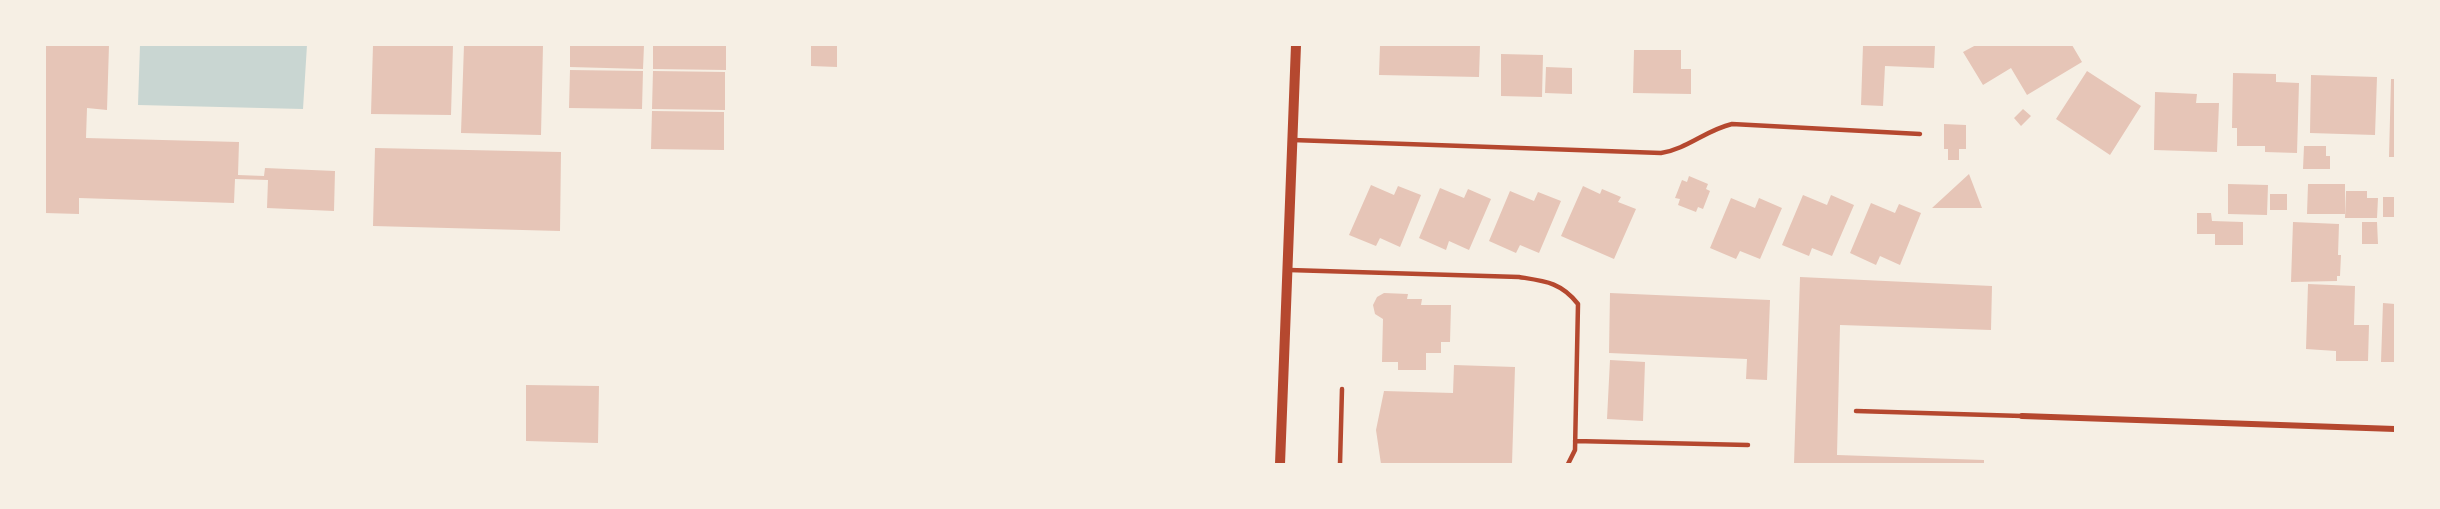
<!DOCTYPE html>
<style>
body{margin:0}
#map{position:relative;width:2440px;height:509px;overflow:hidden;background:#f6efe4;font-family:"Fira Sans Condensed",sans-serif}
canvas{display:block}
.frame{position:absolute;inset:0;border:46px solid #f6efe4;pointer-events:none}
</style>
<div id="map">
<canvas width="2440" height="509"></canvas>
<div class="frame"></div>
</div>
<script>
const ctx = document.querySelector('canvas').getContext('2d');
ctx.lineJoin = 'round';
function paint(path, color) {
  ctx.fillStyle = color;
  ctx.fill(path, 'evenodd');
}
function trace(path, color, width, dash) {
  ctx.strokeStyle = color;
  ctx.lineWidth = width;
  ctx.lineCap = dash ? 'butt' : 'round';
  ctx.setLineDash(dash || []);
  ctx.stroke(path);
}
paint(new Path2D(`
 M140 45H307L303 109 138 105Z`), '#c9d6d2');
paint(new Path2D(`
 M45 45H109L107 110 87 108 86 138 239 142 238 175 264 176 265 168 335 171 334 211 267 208 268 180 235 179 234 203 79 198V214L45 213Z
 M373 45H453L451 115 371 114Z
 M464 45H543L541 135 461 133Z
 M570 45H644L643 69 570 67Z
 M653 45H726V70L653 69Z
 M811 45H837V67L811 66Z
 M1380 45H1480L1479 77 1379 75Z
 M1863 45H1935L1934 68 1885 66 1883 106 1861 105Z
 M1976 45H2072L2082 62 2027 95 2011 68 1983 85 1963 52Z
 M1634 50H1681V69H1691V94L1633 93Z
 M1501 54 1543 55 1542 97 1501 96Z
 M1546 67 1572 68V94L1545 93Z
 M570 70 643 71 642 109 569 108Z
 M653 71 725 72V110L652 109Z
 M2087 71 2141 106 2110 155 2056 119Z
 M2233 73 2276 74V82L2299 83 2297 153 2265 152V146H2237V128H2232Z
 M2311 75 2377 77 2375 135 2310 133Z
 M2391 79H2395V157H2389Z
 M2155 92 2197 94 2196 103H2219L2217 152 2154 150Z
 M2023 109 2031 116 2021 126 2014 118Z
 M652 111 724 112V150L651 149Z
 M1944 124 1966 125V149H1959V160H1948V149H1944Z
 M2304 146H2326V156H2330V169H2303Z
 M375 148 561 152 560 231 373 226Z
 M1969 174 1982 208H1932Z
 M1689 176 1708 184 1706 189 1710 191 1703 209 1698 207 1696 212 1678 205 1680 199 1675 198 1682 180 1687 182Z
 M2228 184 2268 185 2267 215 2228 214Z
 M2308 184H2345V214H2307Z
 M1371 185 1394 195 1398 186 1421 195 1400 247 1380 238 1376 246 1349 235Z
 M1583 186 1600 194 1602 189 1621 197 1618 202 1636 209 1614 259 1561 236Z
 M1440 188 1464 198 1468 189 1491 199 1469 250 1449 241 1446 250 1419 238Z
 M1510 191 1534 201 1538 192 1561 201 1539 253 1520 245 1516 253 1489 241Z
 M2346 191H2367V198H2378L2377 218H2345Z
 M2270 194H2287V210H2270Z
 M1803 195 1827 205 1831 195 1854 205 1832 256 1812 248 1809 256 1782 245Z
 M2383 197H2395V217H2383Z
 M1731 198 1755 208 1759 198 1782 208 1760 259 1740 251 1736 259 1710 248Z
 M1871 203 1895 213 1899 204 1921 213 1900 265 1880 256 1876 265 1850 253Z
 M2197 213H2211L2212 221 2243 222V245H2215V234H2197Z
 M2293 222 2339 224 2338 255H2341L2340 276H2337V281L2291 282Z
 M2362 222H2377L2378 244H2362Z
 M1800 277 1992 286 1991 330 1840 325 1837 455 1984 460V464H1794Z
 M2308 284 2355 286 2354 325H2369L2368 361H2336V351L2306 349Z
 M1384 293 1408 294 1407 299H1422L1421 305H1451L1450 342H1441V353H1426V370H1398V362H1382L1383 319 1375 314 1373 305 1377 297Z
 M1610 293 1770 300 1767 380 1746 379 1747 359 1609 353Z
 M2383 303 2395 304V362H2381Z
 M1610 360 1645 362 1643 421 1607 419Z
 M1454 365 1515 367 1512 464H1381L1376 430 1384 391 1453 393Z
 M526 385 599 386 598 443 526 441Z`), '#e6c5b7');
trace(new Path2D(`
 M1293 140 1661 153C1687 149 1706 130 1732 124L1920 134
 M1289 270 1519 277C1544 281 1561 282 1578 304L1575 450 1568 464
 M1856 411 2022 416
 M1575 441 1748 445
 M1340 464 1342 389`), '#b5482f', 4.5);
trace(new Path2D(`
 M2022 416 2395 429`), '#b5482f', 6);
trace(new Path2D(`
 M1280 464 1296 45`), '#b5482f', 10);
</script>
